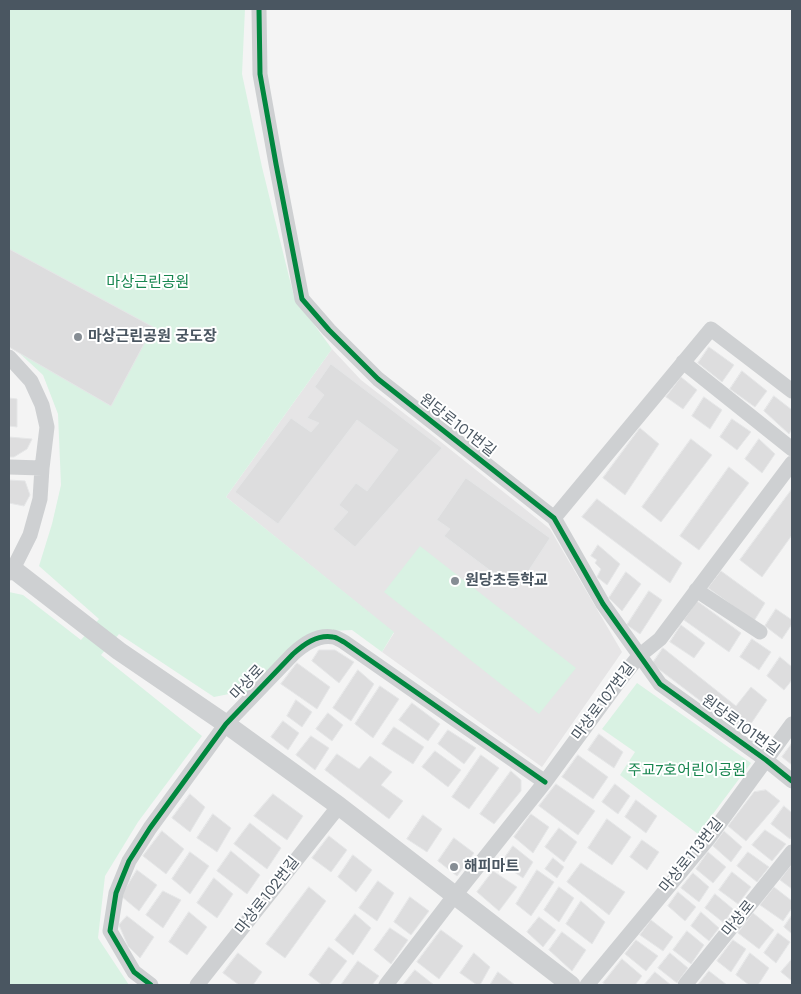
<!DOCTYPE html>
<meta charset="utf-8">
<style>
body{margin:0}
#map{position:relative;width:801px;height:994px;overflow:hidden;background:#f4f4f4;font-family:Jost,sans-serif}
canvas{display:block}
.frame{position:absolute;inset:0;border:10px solid #4a5661;pointer-events:none}
</style>
<div id="map">
<canvas width="801" height="994"></canvas>
<div class="frame"></div>
</div>
<script>
const ctx = document.querySelector('canvas').getContext('2d');
ctx.lineJoin = 'round';
function paint(path, color) {
  ctx.fillStyle = color;
  ctx.fill(path, 'evenodd');
}
function trace(path, color, width, dash) {
  ctx.strokeStyle = color;
  ctx.lineWidth = width;
  ctx.lineCap = dash ? 'butt' : 'round';
  ctx.setLineDash(dash || []);
  ctx.stroke(path);
}
function write(font, color, halo, rows, align = 'center') {
  ctx.font = font + ' Jost,"Noto Sans KR",sans-serif';
  ctx.lineWidth = 4;
  ctx.setLineDash([]);
  ctx.textBaseline = 'middle';
  ctx.strokeStyle = halo;
  ctx.fillStyle = color;
  for (const [text, x, y, turn = 0] of rows) {
    ctx.save();
    ctx.translate(x, y);
    ctx.rotate((+turn || 0) * Math.PI / 180);
    ctx.textAlign = isNaN(turn) ? turn : align;
    if (halo) ctx.strokeText(text, 0, 0);
    ctx.fillText(text, 0, 0);
    ctx.restore();
  }
}
paint(new Path2D(`
 M332 349 361 380 436 438 550 529 622 652 542 767 382 652 394 633 226 497Z`), '#e6e5e6');
paint(new Path2D(`
 M9 9H245L242 74 262 167 294 297 332 349 226 497 394 632 382 652 352 630 330 631 298 641 285 652 246 694H229L214 697 119 634 101 655 202 736 138 822 105 876 98 938 129 985H9V592L23 595 81 640 99 619 39 566 52 524 61 485 58 414 43 375 16 350 9 346Z
 M420 546 576 668 539 714 384 592Z
 M637 683 751 763 698 834 620 775 635 752 602 729Z`), '#d9f2e3');
const building = new Path2D(`
 M9 249 153 327 111 406 9 347Z
 M709 347 734 365 722 382 698 363Z
 M331 364 442 448 355 547 333 529 348 512 339 505 356 483 367 491 398 450 357 420 278 524 235 492 291 418 311 432 319 423 307 418 324 395 315 387Z
 M742 371 767 391 755 407 730 389Z
 M681 377 697 390 683 409 666 397Z
 M774 396 792 410V429L789 434 764 411Z
 M704 397 722 410 710 429 692 416Z
 M9 398 17 399V427L9 426Z
 M732 419 751 432 737 450 720 437Z
 M640 428 659 444 625 495 603 478Z
 M9 437 32 439 27 449 14 457H9Z
 M691 439 712 455 661 522 642 507Z
 M759 439 775 454 762 473 745 459Z
 M729 467 749 483 699 550 680 536Z
 M466 478 550 538 516 590 444 536 450 529 437 520Z
 M9 480 25 481 30 495 24 506 9 503Z
 M792 489V535L762 577 740 560Z
 M597 499 682 563 670 583 582 517Z
 M598 545 620 564 607 585 597 577 601 569 595 563 597 560 591 556Z
 M721 571 765 603 754 621 708 588Z
 M626 572 641 584 622 611 609 598Z
 M649 591 662 600 640 634 627 625Z
 M697 601 741 633 729 652 684 620Z
 M776 609 792 620V624L782 639 765 626Z
 M681 625 705 643 694 658 670 642Z
 M752 639 771 652 759 670 740 657Z
 M663 648 736 706 751 687 767 700 744 734 652 664Z
 M319 650H335L354 662 339 683 312 661Z
 M780 657 792 667V680L784 690 767 676Z
 M297 663 330 687 317 709 281 684Z
 M358 670 374 684 351 721 333 708Z
 M380 686 399 699 373 738 355 724Z
 M296 700 312 712 302 727 287 716Z
 M412 703 440 724 428 741 399 720Z
 M328 713 343 725 332 741 316 729Z
 M283 721 299 733 288 750 271 737Z
 M394 727 424 747 413 764 382 744Z
 M448 730 476 748 464 764 438 744Z
 M599 734 623 752 614 768 588 750Z
 M311 736 329 748 315 770 296 755Z
 M792 743V765L782 757Z
 M435 751 461 770 448 787 422 767Z
 M337 754 359 769 370 756 392 772 381 785 403 801 389 819 325 770Z
 M481 755 499 768 469 809 452 797Z
 M578 755 608 777 593 799 562 777Z
 M511 771 521 780V791L494 824 480 814Z
 M556 784 595 811 578 835 539 806Z
 M615 784 630 796 618 814 602 802Z
 M766 790 780 801 746 841 728 826 754 792Z
 M190 794 205 807 190 832 172 818Z
 M273 794 303 816 287 840 254 816Z
 M636 800 657 816 646 833 625 817Z
 M784 806 792 813V836L790 839 771 824Z
 M213 814 231 828 217 852 197 838Z
 M531 814 549 827 533 853 514 837Z
 M423 815 442 829 427 852 407 839Z
 M607 819 631 837 612 865 588 848Z
 M250 823 281 848 267 869 234 844Z
 M559 828 577 842 564 862 545 847Z
 M765 830 786 844 772 861 752 845Z
 M162 831 184 849 166 874 143 856Z
 M724 831 742 847 731 862 713 846Z
 M329 836 347 850 331 872 312 858Z
 M454 838 474 853 457 876 438 861Z
 M642 840 659 852 647 870 630 857Z
 M513 846 533 862 523 878 501 863Z
 M231 851 260 875 247 894 217 871Z
 M190 852 209 866 190 894 172 879Z
 M708 852 726 867 713 883 696 869Z
 M748 852 769 867 757 882 737 866Z
 M353 855 372 870 356 892 338 877Z
 M553 858 564 867 557 878 545 869Z
 M581 863 625 892 609 915 567 882Z
 M792 864V889L780 880Z
 M137 870 157 885 139 911 121 896Z
 M537 870 554 882 531 916 516 904Z
 M493 871 517 887 499 911 477 892Z
 M732 872 751 887 738 904 719 890Z
 M693 873 709 887 699 902 681 888Z
 M214 878 233 894 217 918 197 903Z
 M378 881 394 893 377 921 359 908Z
 M309 887 326 901 285 958 266 944Z
 M559 887 574 898 559 922 544 910Z
 M774 887 792 901V908L783 921 760 905Z
 M163 891 181 900 163 928 146 915Z
 M678 892 696 907 685 921 668 906Z
 M715 894 733 909 724 923 705 908Z
 M410 897 429 911 411 935 394 922Z
 M581 901 605 922 592 944 566 924Z
 M189 912 207 927 187 955 169 942Z
 M701 912 719 928 709 941 691 926Z
 M753 913 774 930 759 949 738 933Z
 M355 914 371 928 353 955 335 940Z
 M792 915V934L784 927Z
 M127 916 154 937 140 958 128 946 119 925Z
 M539 917 556 930 543 947 527 932Z
 M651 920 673 937 663 951 640 935Z
 M390 928 408 940 391 964 374 950Z
 M441 930 463 946 439 979 417 962Z
 M687 931 704 945 691 964 673 950Z
 M562 932 586 950 572 971 549 950Z
 M778 933 790 942 776 963 764 953Z
 M636 940 658 956 646 971 625 954Z
 M733 940 746 949 731 972 717 961Z
 M329 947 347 961 329 985H322L309 975Z
 M238 953 262 972 253 985H239L223 973Z
 M474 953 490 967 480 985H477L460 973Z
 M670 953 688 968 677 983 658 968Z
 M750 953 769 968 758 985H749L736 975Z
 M622 959 642 976 635 985H606L603 983Z
 M792 959V981L781 972Z
 M358 961 379 976 372 985H341Z
 M415 970 434 985H403Z
 M709 971 727 985H698Z
 M498 972 515 985H490Z
 M655 972 671 985 645 984Z`);
paint(building, '#ddddde');
trace(building, '#e5e6e7', 1);
trace(new Path2D(`
 M259 9 260 74 276 164 302 299 329 330 378 379 554 518 603 604 660 684 766 760 792 781
 M9 357 31 381 42 405 47 427 42 468 40 499 30 535 13 569
 M683 362 792 449
 M9 467 42 468
 M554 518 711 329 792 391
 M696 590 760 632
 M151 985 134 972 110 931 116 893 129 861 150 828 226 724 293 654C303 645 317 634 333 637 336 637 340 640 344 642L545 782
 M197 985 339 806
 M386 985 448 904 545 782 619 681 639 656 660 639 792 463
 M587 985 708 839 792 724
 M685 985 792 852`), '#ced0d2', 15);
trace(new Path2D(`
 M9 571 13 569 119 651 226 724 339 806 571 985`), '#ced0d2', 19);
trace(new Path2D(`
 M259 9 260 74 276 164 302 299 329 330 378 379 554 518 603 604 660 684 766 760 792 781
 M151 985 134 972 110 931 116 893 129 861 150 828 226 724 293 654C303 645 317 634 333 637 336 637 340 640 344 642L545 782`), '#00873e', 5);
for (const [x, y, r, color] of [
 [78,337,5,"#868d94"],
 [455,581,5,"#868d94"],
 [454,867,5,"#868d94"]
]) {
  const dot = new Path2D();
  dot.arc(x, y, r, 0, 2 * Math.PI);
  ctx.fillStyle = color;
  ctx.fill(dot);
  trace(dot, '#fff', 2);
}
write('15px', '#17864f', '#fff', [
 ["마상근린공원",148,283],
 ["주교7호어린이공원",687,771]
]);
write('bold 15px', '#4a5661', '#fff', [
 ["마상근린공원 궁도장",88,337],
 ["원당초등학교",465,581],
 ["해피마트",464,867]
], 'left');
write('15px', '#4a5661', '#fff', [
 ["원당로101번길",457,426,38],
 ["마상로",248,683,-47],
 ["마상로107번길",604,702,-53],
 ["원당로101번길",740,726,36],
 ["마상로113번길",692,856,-51],
 ["마상로102번길",268,896,-52],
 ["마상로",739,919,-51]
]);
</script>
